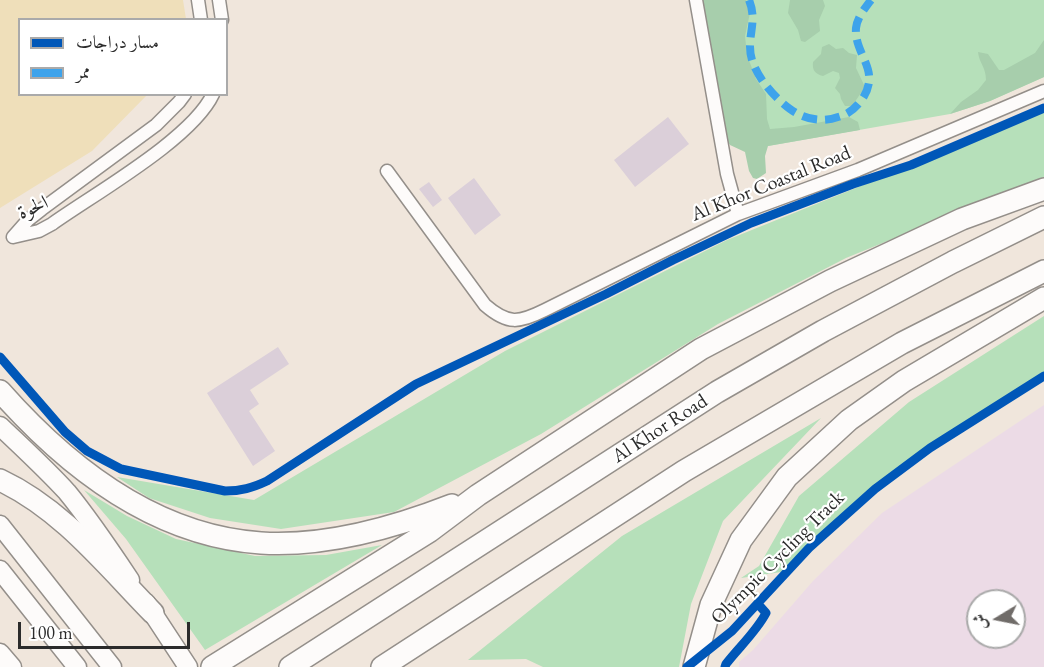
<!DOCTYPE html>
<meta charset="utf-8">
<style>
body{margin:0}
#map{position:relative;width:1044px;height:667px;overflow:hidden;background:#f0e6dc;font-family:"EB Garamond",Amiri,serif}
canvas{display:block}
.legend{position:absolute;left:18px;top:18px;width:210px;height:78px;box-sizing:border-box;background:#fff;border:2px solid #aaa;margin:0;padding:8px 10px;list-style:none;font-size:18px;color:#2b2b2b}
.legend li{display:flex;align-items:center;gap:12px;height:30px}
.legend b{width:30px;border:2px solid #aaa}
.north{position:absolute;left:966px;top:589px;width:60px;height:60px;box-sizing:border-box;background:#fff;border:2px solid #aaa;border-radius:50%;rotate:260deg;font-size:16px;font-weight:700;line-height:24px;text-align:center;color:#2b2b2b}
.north::after{content:'';display:block;margin:auto;width:21px;height:27px;background:#706c69;clip-path:polygon(50% 0,100% 100%,50% 72%,0 100%)}
.scale{position:absolute;left:18px;top:622px;width:172px;height:27px;box-sizing:border-box;border:3px solid #2b2b2b;border-top:0;padding-left:8px;font-size:18px;line-height:21px;white-space:nowrap;color:#2b2b2b;-webkit-text-stroke:4px #fff;paint-order:stroke}
</style>
<div id="map">
<canvas width="1044" height="667"></canvas>
<ul class="legend">
<li><b style="height:8px;background:#0057b8"></b>مسار دراجات</li>
<li><b style="height:8px;background:#3ea3eb"></b>ممر</li>
</ul>
<div class="north">ش</div>
<div class="scale">100 m</div>
</div>
<script>
const ctx = document.querySelector('canvas').getContext('2d');
ctx.lineJoin = 'round';
function paint(path, color) {
  ctx.fillStyle = color;
  ctx.fill(path, 'evenodd');
}
function trace(path, color, width, dash) {
  ctx.strokeStyle = color;
  ctx.lineWidth = width;
  ctx.lineCap = dash ? 'butt' : 'round';
  ctx.setLineDash(dash || []);
  ctx.stroke(path);
}
function write(font, color, halo, rows, align = 'center') {
  ctx.font = font + ' "EB Garamond",Amiri,serif';
  ctx.lineWidth = 4.5;
  ctx.setLineDash([]);
  ctx.textBaseline = 'middle';
  ctx.strokeStyle = halo;
  ctx.fillStyle = color;
  for (const [text, x, y, turn = 0] of rows) {
    ctx.save();
    ctx.translate(x, y);
    ctx.rotate((+turn || 0) * Math.PI / 180);
    ctx.textAlign = isNaN(turn) ? turn : align;
    if (halo) ctx.strokeText(text, 0, 0);
    ctx.fillText(text, 0, 0);
    ctx.restore();
  }
}
paint(new Path2D(`
 M1044 405V667H739V662L753 650 813 581 882 513ZM978 601H1014V637H978Z`), '#ecdbe6');
paint(new Path2D(`
 M724 0H1044V77L990 101 950 114 768 146Z
 M1044 112V177L846 258 718 324 541 434 394 512 281 529 210 518 149 498 117 477 254 500 505 351 727 240Z
 M1044 316V377L1011 397 892 476 781 572 741 578 759 566 799 496 909 402Z
 M821 418 723 521 691 604 679 667H543L526 659 468 660 622 536Z
 M84 490 127 516 176 539 255 556 326 555 382 545 205 650 126 539Z`), '#b6e0ba');
paint(new Path2D(`
 M702 0H746L750 13 745 36 747 55 756 79 766 94 767 119 770 129 794 127 849 117 858 122 860 130 768 146 765 156 766 173 757 179 753 178 749 171 745 152 730 145 727 141Z
 M790 0H823L825 6 819 20 820 31 805 42 801 41 798 30 788 13Z
 M1044 40V77L990 101 950 114 961 102 978 90 986 80C986 67 979 63 978 52L988 54 999 70H1004L1035 53Z
 M829 44 836 49 843 48 849 53 857 55 856 68 865 87 852 106H845L841 99 840 94 835 88 840 78 839 73 833 71 823 76C815 74 812 70 813 62L821 54 822 47Z`), '#a7ceac');
paint(new Path2D(`
 M0 0H183L186 19 20 20V94L147 95 92 151 0 208Z`), '#efdfba');
paint(new Path2D(`
 M668 117 689 144 635 187 614 160Z
 M474 178 501 215 475 235 448 198Z
 M429 182 442 200 433 207 419 189Z
 M278 347 289 364 250 390 259 404 249 411 275 451 253 466 207 393Z`), '#dbcfd9');
const minor = new Path2D(`
 M198 0 201 20
 M219 0 222 20
 M696 0 727 174 738 214
 M387 171 485 305C508 325 519 323 545 310L738 214 858 170 1044 91
 M13 237 39 231 52 224C94 194 192 139 213 94
 M13 237 28 220 42 209 156 125 179 102 185 94`);
const primary = new Path2D(`
 M0 426C23 448 46 469 67 492 90 520 110 550 130 580
 M0 525 112 667
 M0 570 77 667
 M146 603 188 667
 M0 653 12 667`);
const motorway = new Path2D(`
 M0 391C68 468 155 536 261 543 325 547 393 528 452 505
 M0 480C62 509 106 565 153 613
 M212 667 430 531 478 495 701 349 830 281 962 219 1044 189
 M290 667 717 392 823 331 953 262 1044 217
 M382 667 684 471 902 343 1044 271
 M694 667 711 605 741 540 787 477 849 420 904 381 1044 298`);
trace(minor, '#948f8a', 15);
trace(primary, '#948f8a', 21);
trace(motorway, '#948f8a', 24);
trace(minor, '#fdfbfa', 12);
trace(primary, '#fdfbfa', 18);
trace(motorway, '#fdfbfa', 21);
trace(new Path2D(`
 M749 0C759 24 744 39 753 63 760 81 775 98 790 109 804 119 821 123 838 117 849 114 856 108 863 98 881 69 854 55 856 28 857 18 865 8 871 0`), '#3ea3eb', 8, [15, 8]);
trace(new Path2D(`
 M0 357 65 432 87 451 121 469 225 491C241 491 252 488 267 481L416 384 606 294 673 260 751 223 853 184 911 165 1044 108
 M687 667 732 631 809 548 875 489 930 448 1044 376
 M725 667 726 664C739 647 756 632 766 613L758 604`), '#0057b8', 9);
write('20px', '#2b2b2b', '#fff', [
 ["Al Khor Coastal Road",771,184,-22],
 ["الحوة",33,208,-24],
 ["Al Khor Road",660,429,-33],
 ["Olympic Cycling Track",778,558,-45]
]);
</script>
